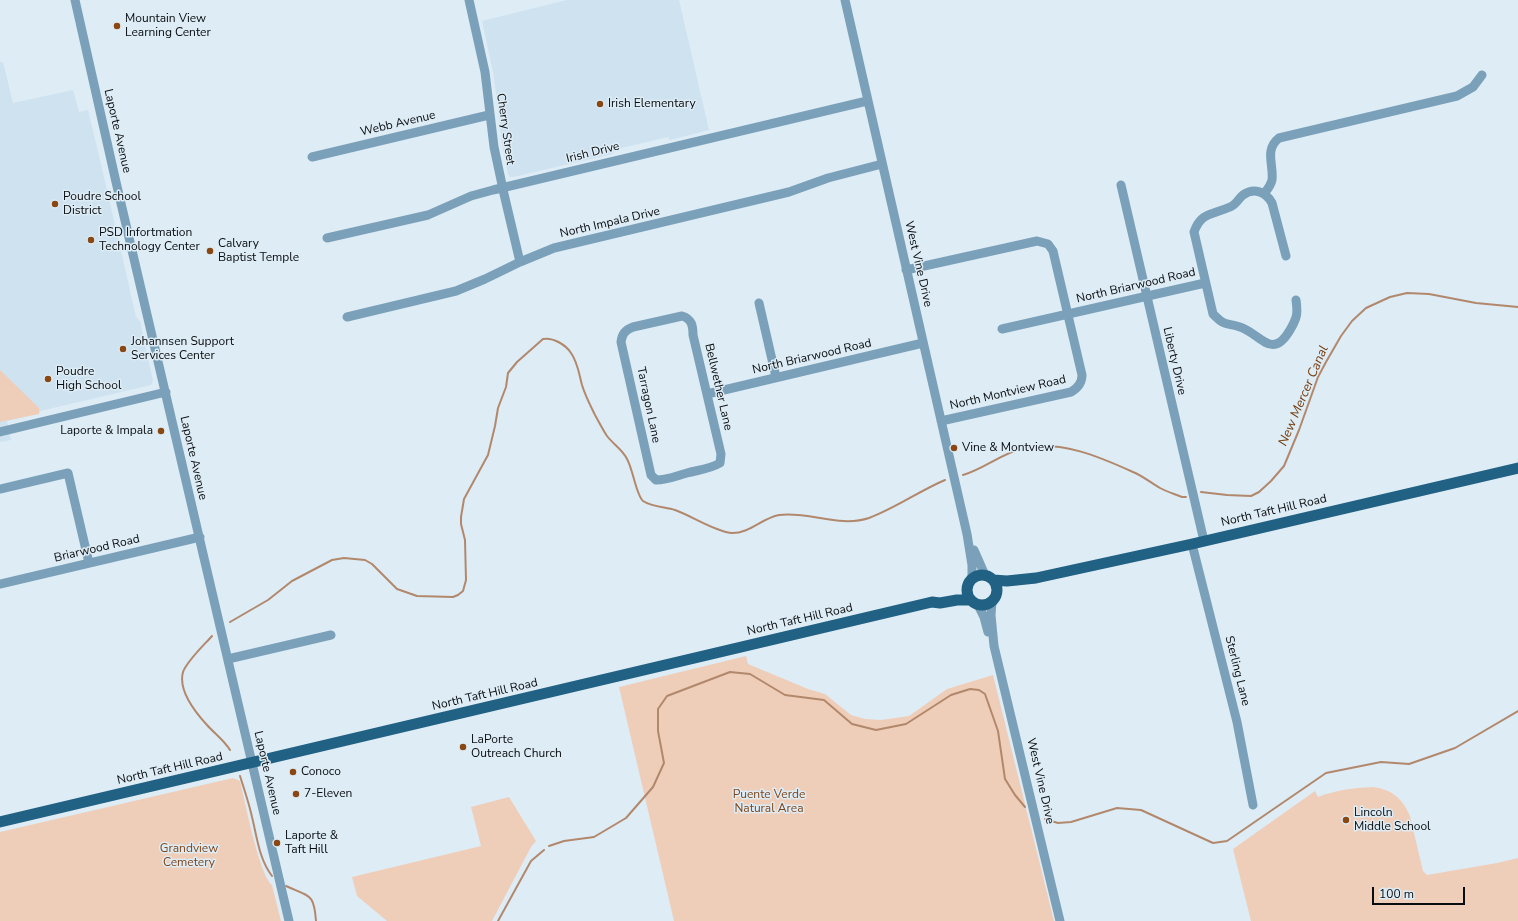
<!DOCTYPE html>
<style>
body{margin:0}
#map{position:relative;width:1518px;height:921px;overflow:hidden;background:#deecf5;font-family:"Nunito Sans",sans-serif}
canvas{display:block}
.scale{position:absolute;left:1372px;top:887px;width:93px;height:18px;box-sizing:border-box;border:2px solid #080c0f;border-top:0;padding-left:5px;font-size:12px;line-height:14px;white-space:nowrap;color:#080c0f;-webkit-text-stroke:3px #deecf5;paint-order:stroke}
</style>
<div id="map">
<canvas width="1518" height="921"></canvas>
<div class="scale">100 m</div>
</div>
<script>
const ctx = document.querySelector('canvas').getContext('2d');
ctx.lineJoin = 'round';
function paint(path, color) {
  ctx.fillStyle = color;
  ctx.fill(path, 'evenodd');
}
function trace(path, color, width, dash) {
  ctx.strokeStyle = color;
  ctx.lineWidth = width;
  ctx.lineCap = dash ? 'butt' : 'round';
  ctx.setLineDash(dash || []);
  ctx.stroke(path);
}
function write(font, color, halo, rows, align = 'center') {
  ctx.font = font + ' "Nunito Sans",sans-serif';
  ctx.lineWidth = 3;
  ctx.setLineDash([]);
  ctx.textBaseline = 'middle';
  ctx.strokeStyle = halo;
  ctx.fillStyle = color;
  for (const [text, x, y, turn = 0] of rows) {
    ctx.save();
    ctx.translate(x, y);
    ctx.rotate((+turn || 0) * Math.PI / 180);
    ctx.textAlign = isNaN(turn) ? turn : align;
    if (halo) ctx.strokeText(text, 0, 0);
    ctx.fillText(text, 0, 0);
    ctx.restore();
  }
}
paint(new Path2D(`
 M567 0H679L709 130 670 140 668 137 617 149 612 154 513 177H510L508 174 502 144 494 77 482 21Z
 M0 62H3L13 103 73 90 79 112 88 110 104 177 136 317 140 321 153 381 151 385 40 411 39 413 7 421 11 440 0 442Z`), '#cee2f0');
paint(new Path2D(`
 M0 370 39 408V414L0 422Z
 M746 656 748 664 808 689 825 694 851 715 865 719 881 720 909 716 947 689 993 675 1054 921H674L619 687Z
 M233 778 240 781C245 801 259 874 272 885L281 921H0V832Z
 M1372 787C1392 789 1403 799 1410 816L1423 871 1427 875 1497 863 1518 858V921H1251L1233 849 1315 791 1318 797C1336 790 1353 788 1372 787Z
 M509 797 536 841 531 847 492 921H387L357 896 352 877 481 846 471 807Z`), '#efceb9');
trace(new Path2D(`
 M963 475C984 469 1002 453 1024 448 1061 440 1100 457 1133 472 1143 476 1151 483 1160 488 1167 492 1175 494 1182 497H1186
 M1201 492 1227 495 1251 496 1259 492 1271 481 1284 466 1299 430 1318 377 1326 362 1341 336 1352 321 1366 308 1390 297 1407 293 1429 294 1476 303 1518 307
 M230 622 268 600 292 581 332 560 344 558 365 560 372 564 397 589 417 596 453 597 458 595 463 591 466 580 465 540 461 524V517L464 499 488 455 495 426 498 408 506 387 508 373 517 362 543 339C553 337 566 345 571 353 578 363 579 374 582 385 585 395 590 405 595 415 599 422 603 430 607 436 613 444 623 450 627 459 633 469 636 495 643 501 652 507 665 507 675 510 692 516 714 531 731 533 749 534 762 518 779 515 809 511 839 528 869 518 896 508 919 491 945 480
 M212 636C204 645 187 661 183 672 178 690 196 713 207 725 214 733 224 740 230 750
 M240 776C244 789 249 803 252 817 257 837 259 859 272 876
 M1045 819 1058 823 1071 822 1117 808 1141 810 1213 843 1227 841 1326 773 1381 762 1409 764 1455 748 1518 711
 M549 846 564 841 594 837 626 818 653 787 664 763 658 731V709L667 696 730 672 750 674 785 695 824 700 852 724 876 730 906 724 951 695 970 689 979 690 985 694 998 731 1005 779 1015 795 1025 807
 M286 886C310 897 314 893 316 921
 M498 921 531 861 544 850`), '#b2886d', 2);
trace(new Path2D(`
 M75 0 116 182 289 921
 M469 0 485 72 494 147 504 194 520 262
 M845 0 967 534 972 565V578
 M312 157 489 115
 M1121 185 1204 541
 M1264 194C1267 190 1271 185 1272 180 1274 165 1264 150 1279 138L1457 96 1473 87 1482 75
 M327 238 428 215 471 196 493 190 867 101
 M1286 256 1272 203C1266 192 1254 187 1243 195 1238 199 1236 205 1230 207 1212 215 1201 212 1194 232L1213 314C1226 327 1224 322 1240 327 1261 334 1272 361 1290 330 1297 318 1298 314 1296 300
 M906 270 1037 241 1048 244 1053 251 1082 375C1082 383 1078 388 1071 392L941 421
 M759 303 776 377
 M682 316C692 319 693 326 693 335L721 454 720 463C710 469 698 470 687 473 676 476 667 480 656 480L651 475 621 342C622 334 625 330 633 327Z
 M347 317 456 291 485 279 520 262 554 248 789 192 828 178 882 164
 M1002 329 1205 283
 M707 394 923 343
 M0 432 166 392
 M0 489 68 473 89 563
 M1192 544 1237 722 1253 805
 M974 550 985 575
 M0 584 200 537
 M992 601 991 615 994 646 1060 921
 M978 605 984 617 988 632
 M228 659 331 635`), '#7aa1b9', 9);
trace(new Path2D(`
 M967 590a15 15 0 1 1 30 0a15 15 0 1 1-30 0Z
 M993 580 1007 581 1036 578 1192 544 1518 468
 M0 822 932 602 940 603 957 600H971`), '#216184', 11);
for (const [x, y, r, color] of [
 [117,26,4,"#894813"],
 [600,104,4,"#894813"],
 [55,204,4,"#894813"],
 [91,240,4,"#894813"],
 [210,251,4,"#894813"],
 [123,349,4,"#894813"],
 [48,379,4,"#894813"],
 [161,431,4,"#894813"],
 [954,448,4,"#894813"],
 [463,747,4,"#894813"],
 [293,772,4,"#894813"],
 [296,794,4,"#894813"],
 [1346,820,4,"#894813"],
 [277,843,4,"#894813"]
]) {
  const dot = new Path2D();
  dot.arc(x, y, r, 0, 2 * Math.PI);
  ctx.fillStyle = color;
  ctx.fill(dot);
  trace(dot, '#deecf5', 1.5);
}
write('12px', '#080c0f', '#deecf5', [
 ["Mountain View",125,19],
 ["Learning Center",125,33],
 ["Irish Elementary",608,104],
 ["Poudre School",63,197],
 ["District",63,211],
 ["PSD Infortmation",99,233],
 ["Technology Center",99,247],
 ["Calvary",218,244],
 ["Baptist Temple",218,258],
 ["Johannsen Support",131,342],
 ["Services Center",131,356],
 ["Poudre",56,372],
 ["High School",56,386],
 ["Laporte & Impala",153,431,"right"],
 ["Vine & Montview",962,448],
 ["LaPorte",471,740],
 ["Outreach Church",471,754],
 ["Conoco",301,772],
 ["7-Eleven",304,794],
 ["Lincoln",1354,813],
 ["Middle School",1354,827],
 ["Laporte &",285,836],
 ["Taft Hill",285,850]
], 'left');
write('12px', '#080c0f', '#deecf5', [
 ["Webb Avenue",398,124,-13],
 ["Cherry Street",505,129,82],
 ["Laporte Avenue",117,131,77],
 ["Irish Drive",593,153,-14],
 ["North Impala Drive",610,223,-13],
 ["West Vine Drive",918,264,77],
 ["North Briarwood Road",1136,286,-13],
 ["North Briarwood Road",812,357,-13],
 ["Liberty Drive",1174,361,77],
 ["Bellwether Lane",718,387,77],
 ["North Montview Road",1008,393,-13],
 ["Tarragon Lane",648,405,78],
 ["Laporte Avenue",193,458,77],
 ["North Taft Hill Road",1274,511,-13],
 ["Briarwood Road",97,549,-13],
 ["North Taft Hill Road",800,620,-13],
 ["Sterling Lane",1237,671,76],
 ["North Taft Hill Road",485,695,-13],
 ["North Taft Hill Road",170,769,-13],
 ["Laporte Avenue",267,773,77],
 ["West Vine Drive",1040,781,77]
]);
write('12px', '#7d451a', '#deecf5', [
 ["Puente Verde",769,795],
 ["Natural Area",769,809],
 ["Grandview",189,849],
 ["Cemetery",189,863]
]);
write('italic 13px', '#743d10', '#deecf5', [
 ["New Mercer Canal",1304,396,-67]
]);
</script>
